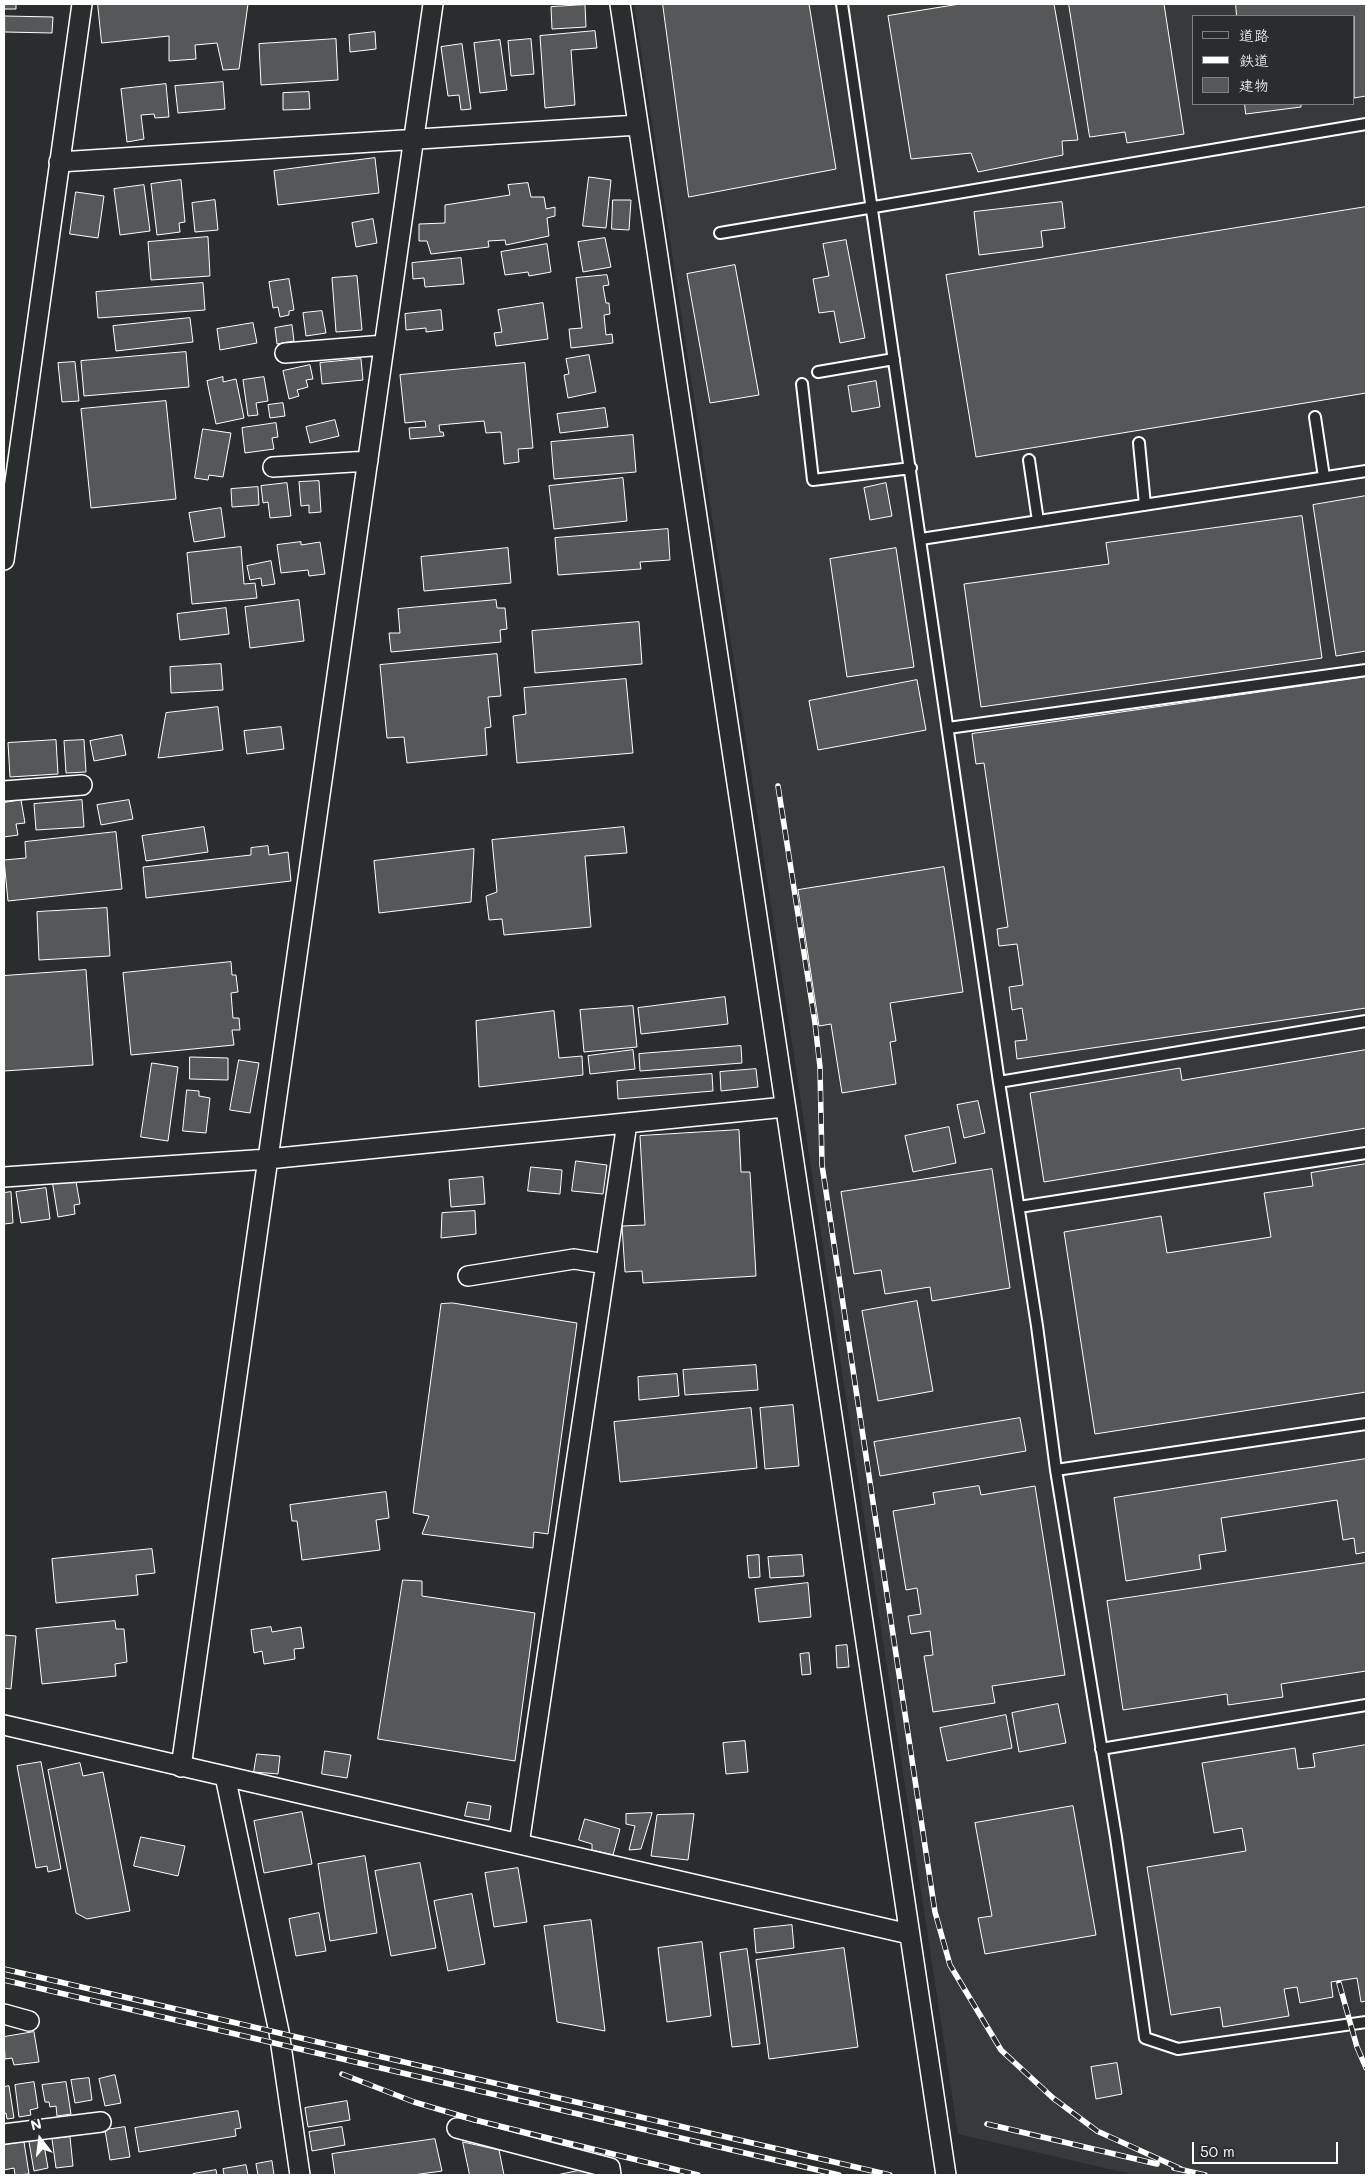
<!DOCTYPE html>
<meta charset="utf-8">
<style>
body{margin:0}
#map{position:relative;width:1370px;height:2179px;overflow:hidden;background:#2a2d2e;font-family:Mali,"Klee One",sans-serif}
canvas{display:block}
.frame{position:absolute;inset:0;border:5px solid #fff;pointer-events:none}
.legend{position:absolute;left:1192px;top:15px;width:162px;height:90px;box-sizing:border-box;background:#2a2d2e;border:1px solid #7f8182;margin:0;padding:6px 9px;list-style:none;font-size:15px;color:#fff}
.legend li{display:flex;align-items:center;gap:10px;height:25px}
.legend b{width:25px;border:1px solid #7f8182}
.north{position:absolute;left:15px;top:2114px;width:50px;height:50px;-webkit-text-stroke:4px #2a2d2e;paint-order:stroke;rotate:345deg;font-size:14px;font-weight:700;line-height:20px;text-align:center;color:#fff}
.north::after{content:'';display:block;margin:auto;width:18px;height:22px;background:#fff;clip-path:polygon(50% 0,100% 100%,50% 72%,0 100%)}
.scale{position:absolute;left:1192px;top:2142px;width:146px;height:22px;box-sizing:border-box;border:2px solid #fff;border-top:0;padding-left:6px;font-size:15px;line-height:18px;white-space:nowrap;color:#fff;-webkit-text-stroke:4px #2a2d2e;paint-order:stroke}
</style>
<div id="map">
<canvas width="1370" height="2179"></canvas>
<div class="frame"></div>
<ul class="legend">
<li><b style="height:6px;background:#2a2d2e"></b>道路</li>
<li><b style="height:6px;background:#fff"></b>鉄道</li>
<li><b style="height:14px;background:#555758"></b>建物</li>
</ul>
<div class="north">N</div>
<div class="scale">50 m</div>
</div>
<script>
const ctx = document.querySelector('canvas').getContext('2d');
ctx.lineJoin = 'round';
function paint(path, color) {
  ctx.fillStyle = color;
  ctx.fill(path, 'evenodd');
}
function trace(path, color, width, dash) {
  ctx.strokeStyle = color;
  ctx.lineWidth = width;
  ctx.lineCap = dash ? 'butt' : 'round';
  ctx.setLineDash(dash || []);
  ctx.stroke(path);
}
paint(new Path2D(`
 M634 4H1366V2175H1135L958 2134ZM1194 16H1354V104H1194Z`), '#373a3b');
const building = new Path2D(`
 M4 4H16V9H4Z
 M98 4H248L239 69 223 70 217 43 195 45 196 59 169 61V36L102 43Z
 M663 4H809L836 169 689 197Z
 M960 4H1054L1078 140 1062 141 1063 155 978 172 971 153 911 159 888 16Z
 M1069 4H1164L1184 134 1127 143 1125 132 1090 137Z
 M1236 4H1366V96L1354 98V16H1237Z
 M585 5 586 27 552 29 551 7Z
 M5 16 53 17 52 33 5 32Z
 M595 31 597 48 571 50 575 105 545 108 540 36Z
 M375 32 376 49 350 52 349 35Z
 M336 39 338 80 261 85 259 44Z
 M531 39 534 74 511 76 508 41Z
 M500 40 507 90 480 93 474 43Z
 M462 44 471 109 461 110 459 95 448 96 441 47Z
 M223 82 225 109 178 113 175 86Z
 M166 84 169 117 155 118 154 114 141 115 144 139 127 142 121 89Z
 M309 92 310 109 283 110V93Z
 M1245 104H1301V107L1246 114Z
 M375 158 379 193 278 205 274 171Z
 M589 177 611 180 606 228 583 226Z
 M181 180 185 222 179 223 180 232 157 235 151 184Z
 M528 183 531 197H544L546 209 555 207V216L547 218 549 236 506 245 505 240 488 241 489 247 431 254 427 241H419V224L445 223V205L510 195 508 185Z
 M144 185 150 231 120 235 114 189Z
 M76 192 104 196 98 238 70 234Z
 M215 200 218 230 195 232 192 203Z
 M613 200H631L629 230 612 229Z
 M1062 202 1065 228 1041 231 1043 247 979 255 974 212Z
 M1366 207V393L976 457 946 275Z
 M373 219 377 243 356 247 352 223Z
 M208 237 210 276 151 280 148 242Z
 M605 238 611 267 583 272 578 242Z
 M846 240 865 338 840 343 834 311 819 313 813 279 829 276 823 244Z
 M547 244 551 272 529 276 528 272 505 275 501 252Z
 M461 258 464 284 425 287 424 278 413 279 412 263Z
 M735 265 759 395 710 403 687 274Z
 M607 275 609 285 603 286 606 303H609L610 314 604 315 606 335 612 334 613 343 571 348 569 329 582 328 576 278Z
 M357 276 362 330 336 332 332 278Z
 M289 279 294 310 289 311V315L280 317 278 307 273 308 269 282Z
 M203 283 205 310 98 318 96 292Z
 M543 303 548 339 496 346 494 333 502 332 498 310Z
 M441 310 443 330 426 332V328L406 330 405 314Z
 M322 311 326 333 306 336 303 313Z
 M190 318 193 342 116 351 113 326Z
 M253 323 257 343 220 350 217 329Z
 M292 325 294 341 277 344 275 328Z
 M186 352 189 387 84 396 81 361Z
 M589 355 596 392 568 398 564 375 569 374 566 359Z
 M361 359 363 380 322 384 320 363Z
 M75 362 79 401 62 402 58 363Z
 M525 363 533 448 518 449 519 462 504 464 501 432 486 433 484 421 439 425 440 432H443L444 436 410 439 409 428 426 427 425 421 405 423 400 375Z
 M310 365 313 379 306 380 308 387 297 390 299 396 289 399 283 371Z
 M223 377V382L236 379 244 418 216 424 207 381Z
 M264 377 268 401 256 403 258 415 248 416 243 380Z
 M876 381 880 407 852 412 848 386Z
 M166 401 176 499 91 508 81 409Z
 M283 403 285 416 270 418 268 405Z
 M605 408 608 427 560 433 557 414Z
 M335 420 339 436 310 443 306 427Z
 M276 423 278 437 272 438 274 449 245 453 242 428Z
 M203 429 231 433 223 477 209 475 208 480 195 478Z
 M633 435 636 472 554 479 551 442Z
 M623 478 627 521 554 529 549 486Z
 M319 481 321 512 309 513V505L301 506 299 482Z
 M287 483 291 516 270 518 268 502 263 503 261 486Z
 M886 483 892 516 870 520 864 488Z
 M258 487 259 505 232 507 231 489Z
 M1366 496V651L1336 656 1313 505Z
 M221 508 225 537 194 542 189 513Z
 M1302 516 1322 658 981 707 964 584 1109 564 1106 543Z
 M668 529 670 560 640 562 641 569 558 575 555 538Z
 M301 542V545L320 542 325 574 309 576 308 570 281 573 277 545Z
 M241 547 244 584 255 583 257 598 192 604 187 553Z
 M508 548 511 583 424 591 421 557Z
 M896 548 914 667 847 677 830 559Z
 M271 561 275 584 262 586 261 578 250 580 247 566Z
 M299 600 304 641 250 648 245 607Z
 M496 600 497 608H505L507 629 500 630 501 642 391 652 389 633H400L398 609Z
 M226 608 229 634 180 640 177 614Z
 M639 622 642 664 535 673 532 631Z
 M497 654 501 696 488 697 491 727 485 728 487 755 407 763 404 737 387 738 380 665Z
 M221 664 223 690 171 693 170 667Z
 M1366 677V1008L1017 1059 1015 1041 1027 1040 1022 1008 1012 1010 1009 987 1023 985 1017 944 999 946 997 929 1008 927 984 763 976 764 972 734Z
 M626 679 633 753 517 763 513 716 526 714 524 688Z
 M917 680 926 730 818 750 809 701Z
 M218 707 223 750 158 758 166 713Z
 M281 727 284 749 247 754 244 731Z
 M122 735 126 755 94 761 90 741Z
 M56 740 58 774 10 777 8 743Z
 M84 740 86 772 66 773 64 741Z
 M21 800 25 823 16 824 18 835 4 837V803Z
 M82 800 84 827 36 830 34 804Z
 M129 800 133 819 101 825 97 805Z
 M204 827 208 852 146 861 142 836Z
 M624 827 627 853 585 856 591 927 504 935 502 919 489 920 486 896 497 892 492 840Z
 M116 832 122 889 8 901 4 860 26 858 25 842Z
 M268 846 269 855 288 852 291 881 146 898 143 867 251 855V848Z
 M474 849 471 902 379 913 374 861Z
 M944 867 963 992 890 1003 896 1041 890 1042 896 1084 842 1093 831 1024 819 1026 798 890Z
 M107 908 110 956 39 960 37 912Z
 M231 962 232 975H236L238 992 231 993 233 1018H239L240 1030H232L234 1045 131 1055 123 973Z
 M86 970 93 1065 4 1071V976Z
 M725 997 728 1024 641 1034 638 1008Z
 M633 1006 637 1047 584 1052 580 1010Z
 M554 1011 559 1058 582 1056 583 1075 479 1087 476 1021Z
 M741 1046 742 1063 640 1071 639 1054Z
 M633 1050 635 1069 590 1074 588 1056Z
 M1366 1050V1128L1044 1182 1030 1093 1180 1068 1182 1080Z
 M190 1057 228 1058V1080L190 1079Z
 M239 1060 259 1063 250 1113 230 1110Z
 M152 1063 178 1067 168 1141 141 1137Z
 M756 1069 758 1087 721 1091 720 1072Z
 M712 1074 713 1091 618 1099 617 1081Z
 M187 1090 199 1091V1096L210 1098 206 1133 183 1131Z
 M978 1101 985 1133 964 1138 957 1105Z
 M949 1127 956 1163 913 1172 905 1136Z
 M739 1130 741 1172H750L756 1276 643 1283 642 1271 625 1272 622 1226 645 1225 640 1136Z
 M576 1161 607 1165 603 1194 572 1191Z
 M1366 1164V1392L1095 1434 1064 1232 1161 1216 1167 1253 1271 1237 1264 1193 1313 1186 1311 1173Z
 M531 1167 562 1170 560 1194 528 1191Z
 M992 1169 1010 1288 932 1301 930 1287 885 1294 881 1270 854 1274 841 1192Z
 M75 1176 80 1204 74 1205 75 1214 58 1217 52 1180Z
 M483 1177 485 1204 451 1207 449 1180Z
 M46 1188 50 1219 21 1223 16 1192Z
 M11 1192 13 1223 4 1224V1193Z
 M475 1211 476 1234 441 1238 442 1213Z
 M917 1301 933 1391 878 1401 862 1311Z
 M453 1303 577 1323 548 1534 534 1532 533 1548 422 1534 429 1516 413 1513 441 1304Z
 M756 1365 758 1390 685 1395 683 1370Z
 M677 1374 679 1396 639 1400 638 1377Z
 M793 1405 799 1466 765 1469 760 1408Z
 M751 1408 757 1468 620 1482 614 1422Z
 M1020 1418 1026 1451 880 1476 874 1442Z
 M1366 1459V1552L1356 1554 1354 1538 1343 1540 1337 1500 1221 1518 1226 1551 1199 1555 1201 1569 1126 1581 1114 1498Z
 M979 1486 981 1495 1035 1486 1065 1675 992 1686 995 1703 933 1712 924 1656 933 1655 930 1631 911 1634 908 1616 921 1614 917 1588 906 1590 893 1511 935 1504 933 1493Z
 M386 1492 389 1518 376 1520 380 1550 302 1560 297 1521H292L290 1505Z
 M152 1549 155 1573 136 1575 138 1595 56 1603 52 1559Z
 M759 1555 760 1577 749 1578 747 1556Z
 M802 1555 804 1576 770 1578 768 1557Z
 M1366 1563V1671L1281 1684 1283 1697 1228 1705 1227 1694 1123 1710 1107 1601Z
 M403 1580 422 1581V1596L535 1613 515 1761 378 1739Z
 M808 1583 811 1617 759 1622 755 1589Z
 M115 1621 116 1629H124L127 1662 115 1664 116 1676 42 1684 36 1629Z
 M271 1627 272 1632 301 1627 304 1648 294 1649 295 1659 264 1664 262 1651 254 1653 251 1630Z
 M4 1635 16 1636 11 1689 4 1688Z
 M847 1645 849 1667 837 1668 836 1646Z
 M809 1653 811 1674 802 1675 800 1654Z
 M1058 1704 1066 1743 1019 1752 1012 1713Z
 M1006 1715 1012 1748 947 1761 940 1728Z
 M745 1741 748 1772 726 1774 723 1743Z
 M1366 1745V2001L1361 2002 1357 1978 1331 1982 1333 1997 1300 2003 1297 1987 1284 1989 1289 2016 1223 2027 1220 2007 1171 2015 1147 1867 1246 1851 1242 1828 1214 1833 1202 1763 1295 1748 1298 1769 1315 1767 1313 1754Z
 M325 1751 351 1755 347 1778 322 1774Z
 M257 1754 280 1756 278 1774 254 1772Z
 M41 1762 61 1869 48 1872 47 1866 36 1868 17 1766Z
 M80 1763 83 1776 103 1772 130 1911 87 1919 76 1913 48 1770Z
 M468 1802 491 1806 489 1820 465 1816Z
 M1073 1806 1096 1935 985 1954 978 1918 992 1916 975 1823Z
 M302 1812 312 1864 264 1873 254 1821Z
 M652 1813 641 1849 629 1850 635 1826 626 1824V1814Z
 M694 1814 688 1860 651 1856 657 1815Z
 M585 1819 620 1829 613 1855 592 1850V1844L579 1840Z
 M141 1837 185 1846 178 1876 134 1866Z
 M365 1856 377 1933 330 1941 318 1864Z
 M420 1863 436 1948 391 1956 375 1871Z
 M518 1868 527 1922 494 1927 485 1873Z
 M472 1894 485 1964 448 1971 434 1901Z
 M319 1913 326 1951 296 1956 289 1919Z
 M591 1920 605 2031 557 2022 544 1926Z
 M792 1925 794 1948 756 1953 754 1929Z
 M702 1942 711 2016 667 2022 658 1948Z
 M844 1948 858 2047 769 2059 756 1960Z
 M747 1949 760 2044 732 2047 720 1953Z
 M34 2032 39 2062 14 2065 12 2058 5 2059 4 2037Z
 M1117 2063 1122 2094 1096 2099 1091 2067Z
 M115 2075 121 2103 105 2106 99 2079Z
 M89 2078 92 2100 75 2103 71 2080Z
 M34 2082 38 2108 30 2110 31 2115 19 2117 15 2085Z
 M66 2082 71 2114 57 2116 56 2106 50 2107 49 2102H45L42 2085Z
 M9 2086 14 2118 7 2119 6 2113 4 2114V2087Z
 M347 2101 350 2120 308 2127 305 2108Z
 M238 2111 241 2128 235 2129 236 2136 139 2152 135 2128Z
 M125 2127 130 2157 110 2160 105 2130Z
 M342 2127 345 2145 312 2151 309 2132Z
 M70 2137 73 2166 56 2168 52 2139Z
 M43 2139 48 2168 34 2171 29 2142Z
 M435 2139 442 2171 413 2175H335L332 2154Z
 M24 2142 29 2174 15 2175 14 2168 4 2170V2145Z
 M463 2142 499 2150 504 2175H470Z
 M272 2161 274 2175H258L256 2164Z
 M246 2165 248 2175H224L223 2169Z
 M587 2169 589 2175H557Z
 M216 2170 217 2175H193V2174Z`);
paint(building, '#555758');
trace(building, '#fff', 1);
const service = new Path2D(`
 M842 4 999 1082 1037 1326 1056 1470 1116 1837 1145 2038 1178 2049 1366 2022
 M720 233 1366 124
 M818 372 894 359
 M802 384 813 480 911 468
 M1315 417 1324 477
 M1139 443 1145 505
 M1029 460 1038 521
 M921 539 1366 471
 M948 728 1366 670
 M999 1082 1366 1021
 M1019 1207 1366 1153
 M1056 1470 1366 1424
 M1101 1749 1366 1705`);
const minor = new Path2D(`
 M620 4 946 2175
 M59 162 638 125
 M285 353 384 345
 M273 467 368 461
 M4 560 82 4
 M4 791 82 785
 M4 1177 268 1159 785 1107
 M468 1276 574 1259 606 1264
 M4 1725 909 1934
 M181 1767 433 4
 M225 1776 279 2032 300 2175
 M519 1844 627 1123
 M4 2014 29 2021
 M457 2128 610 2168 611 2175
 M4 2134 101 2122`);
trace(service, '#fff', 14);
trace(minor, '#fff', 22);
trace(service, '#2a2d2e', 10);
trace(minor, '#2a2d2e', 19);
const rail = new Path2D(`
 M778 786 815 1023 820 1067 822 1165 935 1912 950 1965 1001 2050 1053 2098 1097 2131 1181 2169
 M4 1969 890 2175
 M4 1980 839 2175
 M1339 1983 1357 2047 1366 2068
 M342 2074 414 2102 475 2120 698 2175
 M987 2124 1157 2164
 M1174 2168 1205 2175`);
trace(rail, '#fff', 5.5);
trace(rail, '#2a2d2e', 4, [11]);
</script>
